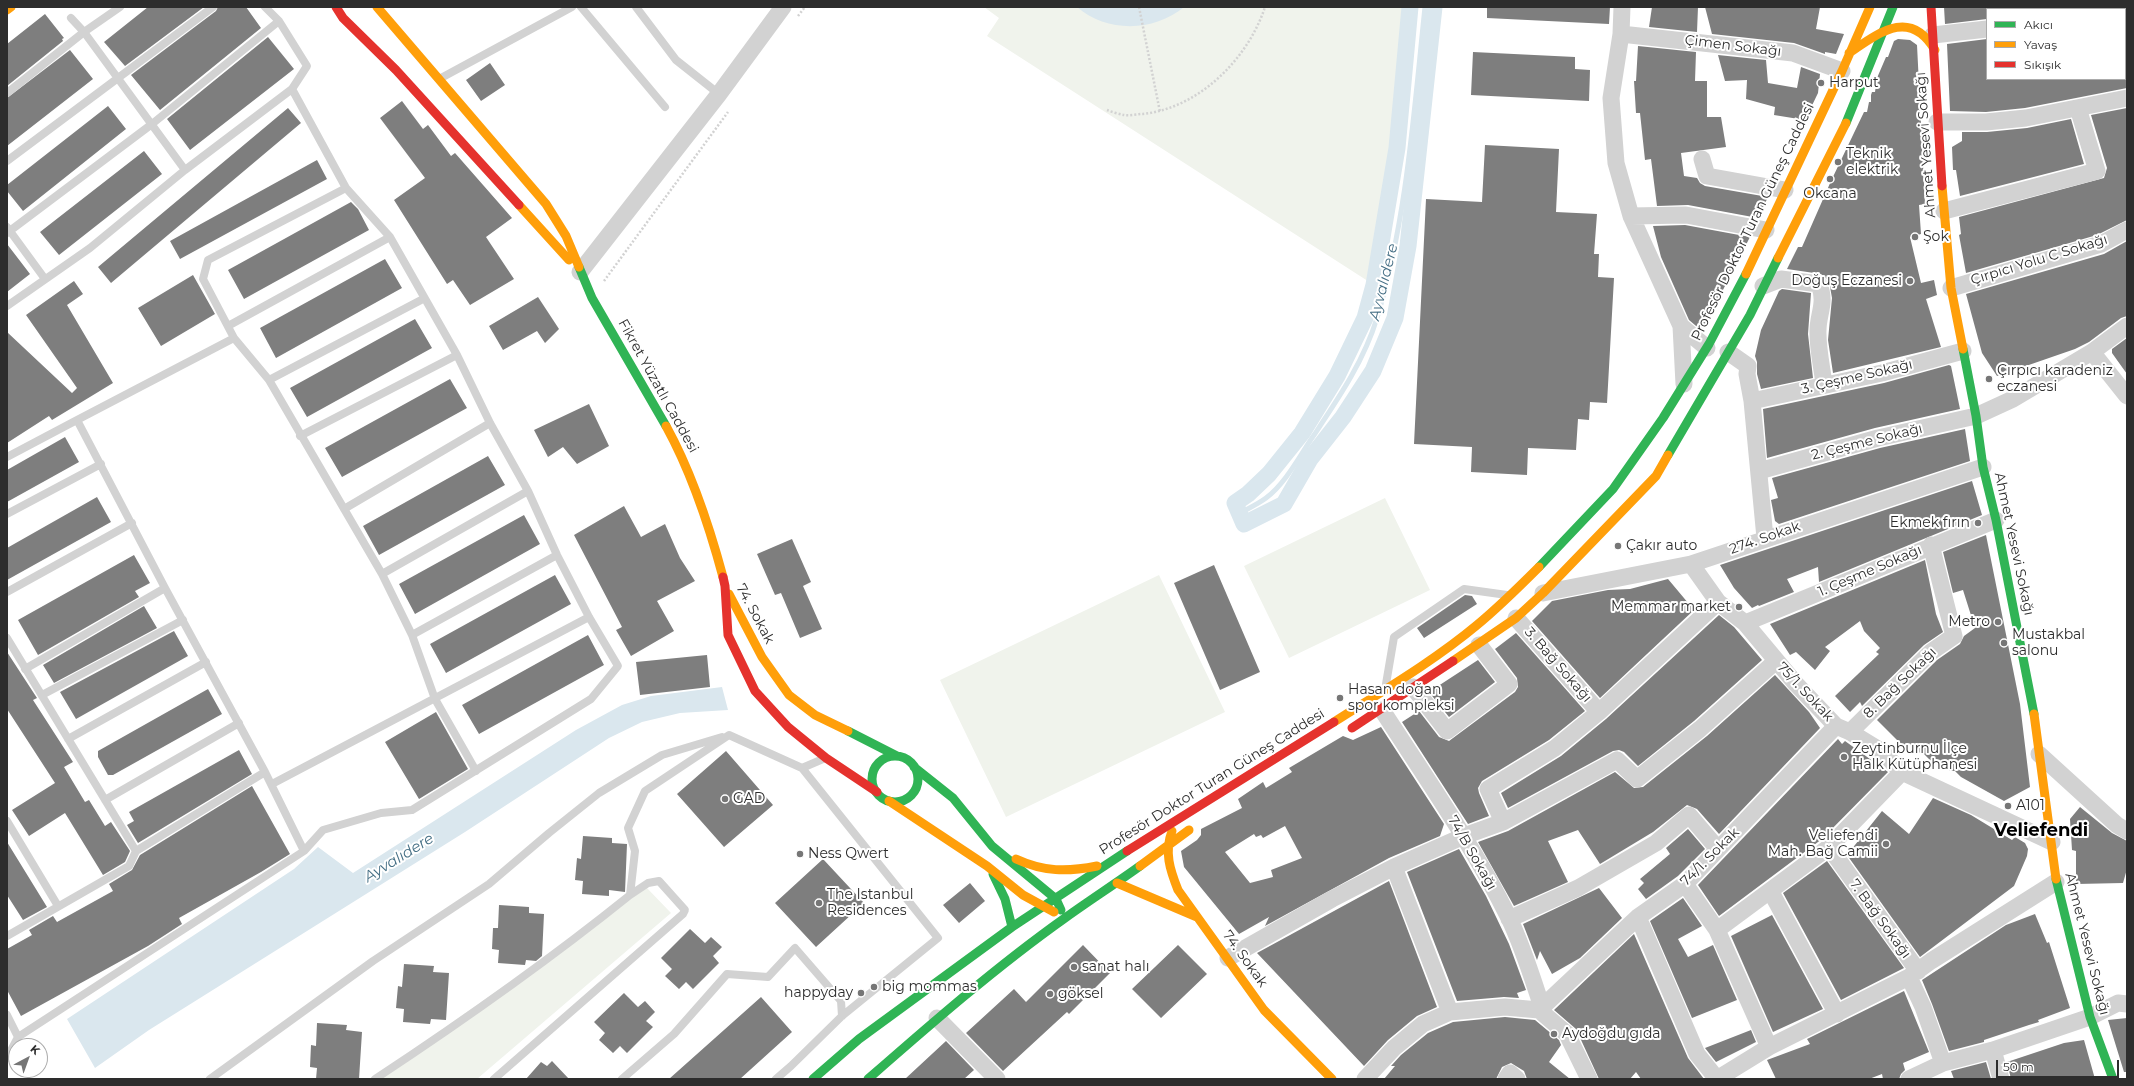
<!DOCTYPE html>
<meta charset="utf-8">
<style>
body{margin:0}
#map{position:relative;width:2134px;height:1086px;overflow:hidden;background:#fff;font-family:Montserrat,sans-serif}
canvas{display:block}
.frame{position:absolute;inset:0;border:8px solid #2d2d2d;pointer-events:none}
.legend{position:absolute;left:1986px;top:8px;width:140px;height:72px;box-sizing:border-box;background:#fff;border:1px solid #ababab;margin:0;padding:5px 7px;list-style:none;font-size:12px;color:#2d2d2d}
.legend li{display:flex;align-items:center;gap:8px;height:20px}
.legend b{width:20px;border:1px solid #ababab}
.north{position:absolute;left:8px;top:1038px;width:40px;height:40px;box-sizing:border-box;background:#fff;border:1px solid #ababab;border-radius:50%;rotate:41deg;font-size:11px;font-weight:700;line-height:16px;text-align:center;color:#2d2d2d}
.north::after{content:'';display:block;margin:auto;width:14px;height:18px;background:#767676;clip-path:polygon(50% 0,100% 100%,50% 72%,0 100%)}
.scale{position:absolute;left:1996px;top:1060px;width:123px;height:18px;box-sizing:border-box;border:2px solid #2d2d2d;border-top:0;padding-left:5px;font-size:12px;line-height:14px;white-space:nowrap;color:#2d2d2d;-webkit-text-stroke:3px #fff;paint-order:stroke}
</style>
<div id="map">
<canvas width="2134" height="1086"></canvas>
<div class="frame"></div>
<ul class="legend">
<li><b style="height:5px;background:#30b455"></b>Akıcı</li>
<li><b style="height:5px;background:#ff9f0a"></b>Yavaş</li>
<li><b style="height:5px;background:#e5322d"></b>Sıkışık</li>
</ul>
<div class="north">K</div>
<div class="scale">50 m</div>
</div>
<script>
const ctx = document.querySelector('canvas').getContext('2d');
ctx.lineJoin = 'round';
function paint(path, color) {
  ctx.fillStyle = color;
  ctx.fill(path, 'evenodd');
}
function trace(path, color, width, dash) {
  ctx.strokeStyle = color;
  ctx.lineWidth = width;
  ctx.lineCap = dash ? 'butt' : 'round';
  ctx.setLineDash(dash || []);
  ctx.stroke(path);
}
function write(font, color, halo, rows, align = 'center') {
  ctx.font = font + ' Montserrat,sans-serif';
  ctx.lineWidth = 4;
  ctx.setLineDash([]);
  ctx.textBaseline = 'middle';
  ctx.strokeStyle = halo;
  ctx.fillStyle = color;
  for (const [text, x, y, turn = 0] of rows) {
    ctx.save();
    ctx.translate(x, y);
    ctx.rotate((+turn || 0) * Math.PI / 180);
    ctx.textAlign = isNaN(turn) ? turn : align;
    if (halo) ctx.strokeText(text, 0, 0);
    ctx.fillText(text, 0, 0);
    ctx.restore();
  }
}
paint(new Path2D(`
 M984 7H1410L1397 148 1374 285 987 36 999 18Z
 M1385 498 1430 590 1289 658 1244 566Z
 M1159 575 1225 712 1006 817 940 680Z
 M646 887 671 913 477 1079H371Z`), '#f0f3ec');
paint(new Path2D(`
 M1077 7H1184C1154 32 1107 33 1077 7Z
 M722 687 728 710 680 713 642 722 609 738 465 832 149 1030 95 1068 67 1019 294 869 318 847 353 873 576 730 622 705 651 696Z`), '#dae7ee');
trace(new Path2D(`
 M1240 513C1249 508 1258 504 1266 498 1286 483 1300 455 1314 435 1338 399 1364 361 1377 318 1407 218 1414 110 1425 7`), '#dae7ee', 5);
trace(new Path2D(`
 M1410 7 1397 148 1374 285 1365 318 1337 376 1302 433 1269 474 1248 494 1235 503 1244 524 1284 504 1310 459 1343 417 1373 371 1395 318 1408 246 1434 7`), '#dae7ee', 17);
paint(new Path2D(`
 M148 7H204L125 66 104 42Z
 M218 7H246L261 28 160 110 131 75 216 11Z
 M1487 7H1610L1609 24 1487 18Z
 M1652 7H1698L1697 32 1649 27Z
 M1705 7H1820L1816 29 1844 34 1836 54 1825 52V54L1794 43 1712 34Z
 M1944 7H1987V19L1945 24Z
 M45 14 64 38 62 39 63 41 7 86V44Z
 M268 37 294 69 190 150 167 119Z
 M1898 39 1910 40 1917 45 1925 204 1919 205 1921 234 1910 237 1921 283 1934 280 1937 295 1926 299 1941 347 1833 373 1828 340 1832 298 1829 281 1821 274 1787 269 1798 247H1802L1831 181 1864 112H1867L1869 102H1871V95L1872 92H1875L1877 78 1886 57H1888L1894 41Z
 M1987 39V79H2127V88L2025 108 1986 112 1950 111 1947 44Z
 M1638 46 1696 52 1695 81H1707V117H1721L1726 147 1681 153 1684 176 1697 178 1700 183 1705 186 1768 197 1758 218 1688 205 1657 206 1651 159 1645 160 1640 113H1636L1634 81H1636Z
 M70 50 93 79 7 146V98Z
 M1473 52 1575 57V69L1590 70 1589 101 1471 95Z
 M1718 55 1766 60 1768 83 1797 88 1801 67 1820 74 1818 93 1805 120 1774 115 1775 107 1746 99 1747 80 1725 81Z
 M490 63 505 85 481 101 466 80Z
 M402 101 423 129 428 125 451 156 455 153 512 218 486 237 514 279 470 305 453 280 447 284 394 200 425 178 380 118Z
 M108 106 126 129 23 211 7 191V185Z
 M288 108 301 123 111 283 98 267Z
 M2127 108V220L2097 235 1966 273 1959 235 1961 234 1959 217 2104 178 2107 168 2091 115Z
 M2071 119 2084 164 1960 196 1956 170H1953L1952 147 1962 141V132H1987L2027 128Z
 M1485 145 1559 149 1556 212 1597 214 1594 254H1599L1598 277 1614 278 1607 403 1590 402 1589 420 1578 419 1576 450 1528 448 1527 475 1471 472 1472 447 1414 444 1426 199 1482 202Z
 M144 151 162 174 59 255 40 232Z
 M317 160 327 179 180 259 170 241Z
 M351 202 358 209 369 230 244 299 228 270Z
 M1685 225 1750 237 1702 331 1689 320 1661 257 1653 226Z
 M2127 241V316L2121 318 2089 342 2075 349 1997 376 1982 353 1966 294 2104 254Z
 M7 244 30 274 7 292Z
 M385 259 402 288 276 358 260 328Z
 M193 275 215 314 161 346 138 308Z
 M74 281 83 294 67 305 113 383 52 420 49 416 7 443V332L72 393 77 388 26 315Z
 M1782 289 1811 293 1808 334 1813 378 1761 389 1757 374V362L1755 356 1761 330 1779 291Z
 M538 297 559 329 545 343 537 331 503 350 489 326Z
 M415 319 432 348 307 417 290 388Z
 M2127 338V374L2112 353V349Z
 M1949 365 1951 366 1960 409 1875 428 1767 458 1763 409 1884 383Z
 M450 379 467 408 342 477 325 448Z
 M589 404 609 446 577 464 563 447 548 457 534 430Z
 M1965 429 1970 461 1779 524 1775 521 1771 500 1778 498 1772 478 1880 448Z
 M65 437 79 462 7 502V470Z
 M488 456 505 485 379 555 363 526Z
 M1972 481 1982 515 1819 582 1818 567 1787 579 1794 592 1759 606 1758 605 1752 608 1734 588 1720 565Z
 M97 497 111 522 7 580V548Z
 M624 506 641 537 665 524 680 558 695 581 657 601 674 631 631 656 616 630 622 627 574 535Z
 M524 515 540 544 415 614 399 584Z
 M1986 535 2020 704 2030 787 2004 801 1961 777 1955 771H1950L1943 764 1942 765 1935 759 1932 762 1921 751 1919 753 1909 743 1905 748 1877 720 1937 660 1960 644 1964 636 1975 628 1963 590 1953 593 1943 552Z
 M792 539 811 582 803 586 822 629 800 638 781 593 775 595 757 554Z
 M134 555 150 583 135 591 139 597 38 655 18 620Z
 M1925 560 1936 614 1943 632 1924 645 1862 706 1860 702 1850 712 1835 696 1879 654 1876 652 1880 648 1864 631 1860 621 1825 647 1830 651 1815 670 1796 652 1790 655 1770 624Z
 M1214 565 1260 672 1220 690 1174 583Z
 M555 575 571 604 446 673 430 644Z
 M1668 579 1694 610 1600 698 1532 621 1552 601 1608 590 1630 589Z
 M1465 595 1472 596 1477 604 1424 638 1417 628Z
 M144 606 157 628 54 683 43 665Z
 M1719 615 1734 627 1762 660 1694 721 1638 766 1624 752 1619 750 1613 751 1508 808 1501 793 1561 756 1606 719Z
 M174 631 188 656 76 719 60 692Z
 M1516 633 1585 711 1549 740 1482 781 1478 788 1479 793 1489 816 1468 824 1402 722 1419 711 1439 737 1449 741 1515 692 1518 687 1517 678 1495 649Z
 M588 635 604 665 479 734 462 705Z
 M7 652 37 698 33 700 73 762 64 767 85 802 89 800 105 826 111 822 130 851 125 862 103 875 65 813 29 836 12 810 55 783 7 709Z
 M707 655 710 687 640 695 636 662Z
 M1478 660 1495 682 1449 717 1429 692Z
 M1775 675 1809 712 1820 728 1719 834 1697 809 1687 805 1653 832 1600 864 1578 830 1548 841 1568 882 1514 906 1478 842 1508 831 1615 772 1634 788 1643 787 1707 736Z
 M208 689 222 714 113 775H108L98 757V751Z
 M436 712 468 769 419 799 385 742Z
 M1381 727 1444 824 1440 836 1389 858 1265 926 1269 917 1239 934 1184 867 1181 851 1197 840 1201 835V829L1242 808 1238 799 1263 782 1266 788 1292 772 1289 768 1343 736 1353 740ZM1285 826 1302 858 1271 870 1273 877 1250 883 1225 852 1254 834 1256 837 1261 835 1263 838Z
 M1838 739 1842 744 1845 741 1888 772 1822 839 1719 916 1698 885Z
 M239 750 252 774 138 843 127 825 134 821 129 812Z
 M726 751 773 805 724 847 677 794Z
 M252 786 290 854 261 872 179 918 182 924 148 946 21 1016 7 990V949L32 935 29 930 53 916 57 922 113 891 109 884 132 870 140 855Z
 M1933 798 1971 815 2012 840 2015 837 2025 843 2028 849 2027 856 2014 886 1920 957 1847 855 1882 811 1909 834Z
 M2080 807 2112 833 2127 841V869L2123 883 2076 884V851L2072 850 2070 819Z
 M1688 829 1705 849 1678 876 1646 899 1638 889 1644 883 1640 879 1670 854 1666 848Z
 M583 836 612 838V843L627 844 625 892 609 890V896L582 894 583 881 575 880 577 858 581 859Z
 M7 842 47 907 23 920 7 895Z
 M1459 849 1486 896 1509 944 1526 990 1517 993 1519 998 1504 997 1457 1001 1407 872Z
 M823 859 864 903 816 947 775 903Z
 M1827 861 1904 968 1841 1000 1783 893Z
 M1389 881 1437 1007 1417 1016 1388 1040 1364 1066 1257 953Z
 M970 883 985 901 959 923 943 905Z
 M1599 888 1622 918 1580 958 1552 974 1540 951 1537 960 1523 924Z
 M1683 898 1702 926 1678 939 1688 957 1713 945 1737 1000 1692 1018 1650 921Z
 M499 905 529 907V913L544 914 542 956 536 961 526 960 525 965 498 963 499 950 492 949 493 928H498Z
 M2035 914 2047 943 2049 942 2070 1008 2038 1020 2039 1022 2029 1025 1984 1040V1042L1949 1051 1932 1004 1922 980 2006 925Z
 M1772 915 1823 1009 1773 1032 1731 936Z
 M690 929 705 943 711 937 722 947 713 956 719 963 693 989 686 982 679 989 665 976 672 969 661 958Z
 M1634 934 1688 1058 1704 1079H1641L1636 1072 1630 1079H1599L1576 1029 1554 1010Z
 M1083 945 1110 973 1069 1014 1067 1012 1003 1071 966 1033 1014 989 1026 1002Z
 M1178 945 1207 974 1161 1018 1132 989Z
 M404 964 434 966 433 972 449 973 446 1020 431 1019 430 1024 403 1022 404 1009 396 1008 398 986 402 987Z
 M1904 991 1929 1052 1903 1063 1905 1070 1901 1074 1899 1079H1883L1882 1074 1869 1079H1776L1767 1060 1810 1044 1807 1039Z
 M624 993 638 1007 645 1001 655 1012 646 1021 653 1027 627 1053 620 1046 613 1053 599 1040 605 1033 594 1022Z
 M761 997 792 1032 740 1079H669Z
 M1505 1017 1535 1020 1559 1040 1561 1045 1549 1062 1570 1079H1527L1524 1071 1511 1063 1502 1067 1496 1079H1384L1395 1066H1391L1401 1055 1428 1033 1453 1022Z
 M2127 1018V1072H2124L2108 1020Z
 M317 1023 347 1025 346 1030 362 1032 359 1079H316L317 1068 310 1067 311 1045 316 1046Z
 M1751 1030 1756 1042 1716 1062 1705 1048Z
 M2084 1040 2095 1079H2011L2007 1062 2064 1043Z
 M946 1041 974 1070 964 1079H905Z
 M552 1061 569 1079H526L541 1062 547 1066Z
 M1986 1062 1991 1079H1954L1951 1071Z`), '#7e7e7e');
trace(new Path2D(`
 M1139 7 1160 112
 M798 16 805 7
 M1107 110C1112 112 1119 114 1124 115 1130 116 1137 114 1143 114 1199 108 1248 59 1265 7
 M604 281 728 112`), '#d2d2d2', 2.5, [2, 2]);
trace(new Path2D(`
 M581 7 665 107
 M636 7 676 60 719 94
 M71 18 84 32 185 170
 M441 78 572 7
 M7 93 84 32 120 7
 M7 161 213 7
 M346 188 208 260 203 279 234 338 269 380 382 574 412 635 435 699 476 771
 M7 227 45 279
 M7 233 152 124 279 21
 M7 306 90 248 185 170 292 89 307 66 279 21 265 7
 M228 326 390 237
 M269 380 423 299
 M77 420 234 338
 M300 436 457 355
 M7 457 77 420 165 588 265 772 304 851
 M344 509 490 423
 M7 514 101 464
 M382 574 528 491
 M7 592 132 523
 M412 635 557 555
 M7 638 136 851 129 866 7 936
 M25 669 165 588
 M1386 684 1394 637 1464 589 1507 595
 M42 695 183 620
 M68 739 206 662
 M272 784 589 617
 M105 800 239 723
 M7 821 58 906
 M136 851 265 772
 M7 1015 18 1037 7 1058
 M18 1037 304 851 323 830 381 813 412 810 591 699 618 666 589 617 557 555 528 491 490 423 457 355 390 237 346 188 292 89
 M210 1079 373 961 489 884 549 833 599 793 662 755 722 737
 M375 1079C463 1021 548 961 630 895L635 851 628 828 645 791 729 735 802 768 823 759
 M494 1079 683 914 685 910 659 881 648 883 630 895
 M622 1079 674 1034 727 974 768 977 795 948 841 1001 842 1016
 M776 1079 791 1066 842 1016 938 938 802 768`), '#d2d2d2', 8);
trace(new Path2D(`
 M1622 7 1621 34 1611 98 1616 163 1631 216 1681 326 1684 384
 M2047 7V9
 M1621 34 1793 53 1842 71
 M1933 35 1987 29
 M2125 44 2127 51
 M1937 122H1986L2026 118 2127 98
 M1702 159 1707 176 1785 190
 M1944 211 2097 171 2078 108
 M1631 216 1686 215 1766 230
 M580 272 719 94 783 7
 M1763 286 1781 279 1819 284C1827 305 1817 314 1818 334 1818 350 1822 368 1824 384
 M1951 288 2101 244 2127 230
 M1681 326 1707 348
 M1728 352 1748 366 1747 374 1752 401 1765 538
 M2092 352 2127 396
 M1752 401 1882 373 1963 351
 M1759 471 1878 438 1976 416 2013 399 2092 352 2127 326
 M1691 564 1718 602 1745 623 1796 684 1836 726 1850 732 1881 751 1902 772 2052 842
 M1543 593 1691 564 1983 467
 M1516 618 1599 712
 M1745 623 1996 520
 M1413 687 1447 731 1509 684 1479 645
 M1382 710C1426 778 1473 845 1509 918 1523 947 1532 977 1542 1007
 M1850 732 1931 652 1954 636 1931 545
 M2039 754 2117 825 2127 831
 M1503 822 1488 789 1555 748 1599 712 1718 602
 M1829 847 1918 971
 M1394 867 1450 1012
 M1685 884 1717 930 1769 1047
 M1771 892 1837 1014
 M1638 917 1697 1054 1717 1079
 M1509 919 1578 888 1656 843 1689 815 1718 849
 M1717 930 1829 847 1902 772
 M1228 958 1332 899 1394 867 1464 836 1503 822 1617 760 1637 779 1700 729 1776 661
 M1909 977 1923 1007 1943 1063
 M1539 1010 1638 917 1685 884 1836 726
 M937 1018 997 1079
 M1993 1050 2001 1079
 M1365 1079 1394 1048 1423 1024 1450 1012 1505 1007 1539 1010 1567 1034 1589 1079
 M1506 1079 1510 1073 1517 1079
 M1717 1079 1769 1047 1909 977 1931 961 2056 882
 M1909 1079 1943 1063 1993 1050 2090 1017 2118 1003 2127 1004`), '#d2d2d2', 17);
trace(new Path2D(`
 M1846 123 1893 7
 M579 267 592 298 666 426
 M1963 349 1976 416 1983 467 1996 520 2034 714
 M1668 455 1750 315 1778 258
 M1539 567 1613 489 1663 418 1709 344 1746 274
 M848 731 897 756
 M872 779a23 23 0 1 1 46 0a23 23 0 1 1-46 0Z
 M914 767 953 798 992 846 1056 899 1061 910
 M993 874 1005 899 1012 927
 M2056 879 2090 1017 2113 1079
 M813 1079 859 1039 1012 927 1127 851
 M868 1079C932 1023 996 967 1065 918 1090 900 1115 884 1140 866`), '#30b455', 9);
trace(new Path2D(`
 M377 7 546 204 566 236 579 267
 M7 10 11 7
 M1849 53C1880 32 1910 8 1935 50
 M1942 186 1951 288 1963 349
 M519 205 569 260
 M1778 258 1846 123
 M1746 274 1842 71 1870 7
 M666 426C692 473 709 525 723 577
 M729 594 762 657 789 695 815 715 848 731
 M1453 661 1516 618 1543 593 1656 476 1668 455
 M2034 714 2056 879
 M1334 722C1381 692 1434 661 1477 625 1499 607 1519 587 1539 567
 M889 801 987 866 1023 895 1054 912
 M1172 831C1164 852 1170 870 1178 890L1264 1010 1332 1079
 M1016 859C1044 872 1067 872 1097 866
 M1140 866 1189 830
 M1117 883 1197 917`), '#ff9f0a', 9);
trace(new Path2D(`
 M336 7 343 18 396 70 519 205
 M1931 7 1942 186
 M723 577 725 586 728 635 755 691 788 727 826 758 877 792
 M1352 728 1453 661
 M1127 851 1334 722`), '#e5322d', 9);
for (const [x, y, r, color] of [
 [1821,83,4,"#767676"],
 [1838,162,4,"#767676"],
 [1830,179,4,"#767676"],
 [1915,237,4,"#767676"],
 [1910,281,4,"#767676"],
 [1989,379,4,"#767676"],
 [1978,523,4,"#767676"],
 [1618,546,4,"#767676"],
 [1739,607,4,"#767676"],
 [1998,622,4,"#767676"],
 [2004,643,4,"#767676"],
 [1340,698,4,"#767676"],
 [1844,757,4,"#767676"],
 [725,799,4,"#767676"],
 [2008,806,4,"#767676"],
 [1886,844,4,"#767676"],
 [800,854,4,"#767676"],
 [819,903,4,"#767676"],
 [1074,967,4,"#767676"],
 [874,987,4,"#767676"],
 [861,993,4,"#767676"],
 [1050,994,4,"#767676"],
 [1554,1034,4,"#767676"]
]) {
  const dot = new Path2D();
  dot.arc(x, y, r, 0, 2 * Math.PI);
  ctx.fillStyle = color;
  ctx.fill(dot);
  trace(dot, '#fff', 1.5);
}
write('14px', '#2d2d2d', '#fff', [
 ["Çimen Sokağı",1733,46,7],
 ["Ahmet Yesevi Sokağı",1926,145,-94],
 ["Profesör Doktor Turan Güneş Caddesi",1753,222,-64],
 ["Çırpıcı Yolu C Sokağı",2039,260,-17],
 ["3. Çeşme Sokağı",1857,377,-13],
 ["Fikret Yüzatlı Caddesi",658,386,61],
 ["2. Çeşme Sokağı",1867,442,-14],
 ["274. Sokak",1765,538,-19],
 ["Ahmet Yesevi Sokağı",2014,544,78],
 ["1. Çeşme Sokağı",1870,571,-23],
 ["74. Sokak",755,614,62],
 ["3. Bağ Sokağı",1558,665,49],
 ["8. Bağ Sokağı",1900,683,-44],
 ["75/1. Sokak",1805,692,47],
 ["Profesör Doktor Turan Güneş Caddesi",1212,782,-32],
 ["74/B Sokağı",1472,853,60],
 ["74/1. Sokak",1710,857,-45],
 ["7. Bağ Sokağı",1880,919,54],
 ["Ahmet Yesevi Sokağı",2087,944,76],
 ["74. Sokak",1245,959,54]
]);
write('14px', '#2d2d2d', '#fff', [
 ["Harput",1829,83],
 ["Teknik",1846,154],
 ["elektrik",1846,170],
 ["Okcana",1830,194,"center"],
 ["Şok",1923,237],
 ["Doğuş Eczanesi",1902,281,"right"],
 ["Çırpıcı karadeniz",1997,371],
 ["eczanesi",1997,387],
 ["Ekmek fırın",1970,523,"right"],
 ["Çakır auto",1626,546],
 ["Memmar market",1731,607,"right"],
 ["Metro",1990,622,"right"],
 ["Mustakbal",2012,635],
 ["salonu",2012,651],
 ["Hasan doğan",1348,690],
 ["spor kompleksi",1348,706],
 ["Zeytinburnu İlçe",1852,749],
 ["Halk Kütüphanesi",1852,765],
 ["GAD",733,799],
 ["A101",2016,806],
 ["Veliefendi",1878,836,"right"],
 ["Mah. Bağ Camii",1878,852,"right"],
 ["Ness Qwert",808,854],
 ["The Istanbul",827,895],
 ["Residences",827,911],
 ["sanat halı",1082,967],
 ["big mommas",882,987],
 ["happyday",853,993,"right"],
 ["göksel",1058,994],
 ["Aydoğdu gıda",1562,1034]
], 'left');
write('italic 15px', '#456f85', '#fff', [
 ["Ayvalıdere",1384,282,-76],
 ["Ayvalıdere",399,858,-32]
]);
write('bold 18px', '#000', '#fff', [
 ["Veliefendi",2041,831]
]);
</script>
